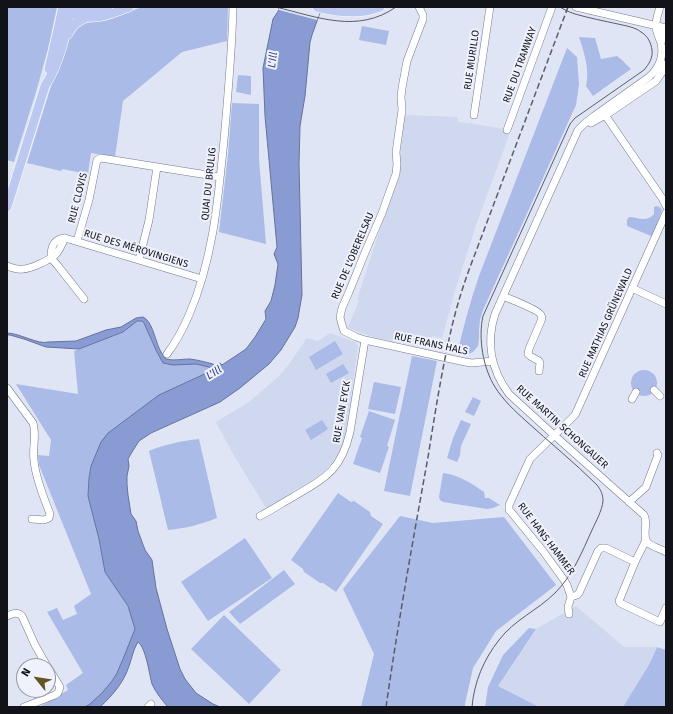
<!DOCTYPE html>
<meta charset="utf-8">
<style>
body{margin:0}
#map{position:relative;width:673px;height:714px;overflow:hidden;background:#dfe5f5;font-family:"Fira Sans",sans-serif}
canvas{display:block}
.frame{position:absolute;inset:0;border:8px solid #111319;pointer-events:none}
.north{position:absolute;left:16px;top:658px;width:40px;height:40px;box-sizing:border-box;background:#eff2fc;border:1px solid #9699a1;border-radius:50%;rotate:300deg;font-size:11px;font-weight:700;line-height:16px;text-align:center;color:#111319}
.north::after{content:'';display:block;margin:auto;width:14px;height:18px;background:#652;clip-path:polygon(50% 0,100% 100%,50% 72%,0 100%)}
</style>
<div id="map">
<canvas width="673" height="714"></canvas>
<div class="frame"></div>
<div class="north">N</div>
</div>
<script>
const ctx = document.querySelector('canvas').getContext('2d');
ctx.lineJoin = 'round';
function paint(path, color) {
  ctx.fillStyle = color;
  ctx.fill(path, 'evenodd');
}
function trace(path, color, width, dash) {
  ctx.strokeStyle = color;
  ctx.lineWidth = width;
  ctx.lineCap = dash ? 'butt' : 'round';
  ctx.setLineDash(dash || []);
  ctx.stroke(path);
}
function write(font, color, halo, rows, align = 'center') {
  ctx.font = font + ' "Fira Sans",sans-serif';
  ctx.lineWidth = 4;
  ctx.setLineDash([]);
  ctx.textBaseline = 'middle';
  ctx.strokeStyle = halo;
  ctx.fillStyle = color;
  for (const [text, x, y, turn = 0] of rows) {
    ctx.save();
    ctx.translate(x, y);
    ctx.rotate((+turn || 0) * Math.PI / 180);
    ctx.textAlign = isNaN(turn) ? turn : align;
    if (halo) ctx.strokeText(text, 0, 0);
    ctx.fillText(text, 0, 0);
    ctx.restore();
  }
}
paint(new Path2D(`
 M404 115 458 117V122L467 123V127L468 123 511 130 476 225 455 291 442 338 433 336 418 346 373 337 348 328V327L359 301 357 300 399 170Z
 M330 333 355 342 358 346 346 432 343 443 339 453 325 471 314 480 266 508 233 454 216 422 249 402 279 376 289 364 307 338 318 341Z
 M576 606 624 647H657L650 663 623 707H539L498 686 536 629Z`), '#d0d8ef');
paint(new Path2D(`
 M7 7H57L48 49 36 92 14 162 7 160Z
 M142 7H228L227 41 182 52 123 101 115 157 91 153 88 174 62 169 61 171 27 163 52 83 73 30 81 24 110 19Z
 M362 26 389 31 386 45 359 40Z
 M579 37 595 38 601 59 617 56 622 60 631 69 593 96 586 86C590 70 584 52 579 37Z
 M567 48 577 57 579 84 576 105 525 218 483 310 480 320 479 330V338L478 346 473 352 467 355H457C463 328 470 302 479 276Z
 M238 75 251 76V95L236 92Z
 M232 103 259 104V159L266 244 219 232 228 155Z
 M657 206 661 208 662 210 653 235 651 236 627 226V220L629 217C638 217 646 223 654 214V207Z
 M137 321H142L144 323 156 350 163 363 196 364 209 367 211 371 159 396 108 433 91 466 89 478 88 496 99 539 105 572 128 606 135 629C124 657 114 692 85 707H39L68 690 66 685 83 673 47 612 57 608 63 620 77 614 74 606 91 594 39 465 38 455 49 456 51 440 16 384 78 394 74 351 123 332Z
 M335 341 343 354 316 370 309 357Z
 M412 356 437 361 410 496 384 491Z
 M343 364 349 373 331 383 326 374Z
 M631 383a13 13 0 1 1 26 0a13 13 0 1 1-26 0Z
 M374 382 401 387 395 414 368 409Z
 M473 397 481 401 474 416 465 412Z
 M369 411 395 420 387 446 389 447 380 473 353 464 362 438 360 437Z
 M322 420 328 429 311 440 305 430Z
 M461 420 471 424 461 446 460 455 457 462 447 458 453 438Z
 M199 439 217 518C199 525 187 528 168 530L149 451C165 444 182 441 199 439Z
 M443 473C459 475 471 483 484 492L485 498H489L500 505 493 508 487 509 443 502 440 500 439 497Z
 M338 493 351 502 354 501 370 512 371 516 383 524 336 592 323 583H320L304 572 303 569 291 560Z
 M400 516 433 523 504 517 556 585 496 631 473 668 465 704V707H361L374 654 343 589Z
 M245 538 272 578 208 621 181 582Z
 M284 570 295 584 240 624 229 612Z
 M224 615 281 670 249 704 191 649Z
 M529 628 536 629 498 686 539 707H485L488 687 503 655Z
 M657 647 666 650V707H623L650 663Z`), '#abbbe8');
const water = new Path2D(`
 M279 7H322L312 35 310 42 305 96 300 126 299 164 302 295 298 318 295 327 281 350 269 364 240 388 220 402 151 433 139 441 132 452 128 459 129 466 127 476V484L128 495 131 514 136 521 138 531 145 550 152 560 156 588 167 629 180 669 185 679 196 693 213 704 220 707H168C162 700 156 693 152 684 149 673 146 648 138 642 133 650 132 658 129 666 124 682 113 695 100 707H85L90 704 102 693 112 681 117 673 123 659 135 629 128 606 105 572 99 539 88 496 89 478 91 466 101 442 108 433 159 395 211 371 209 367 196 364 173 365 163 363 156 350 144 323 142 321H137L123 332 79 349 46 347 24 339 10 335H7V333C19 333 39 345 48 342L76 341 106 330 121 327 136 318 143 317C152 321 155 339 159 348 161 352 163 356 166 359 174 361 181 359 190 359 198 360 205 362 213 364L215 366 220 363 222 365 246 349 255 337 266 319 265 311 271 301 275 285 278 264 274 254 277 247 265 116 263 68 273 19 279 10Z`);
paint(water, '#899bd3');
trace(water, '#65729b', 1);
paint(new Path2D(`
 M279 7H322L317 20 279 10Z`), '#dfe5f5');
const minor = new Path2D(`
 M419 7 423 15V19L407 61 402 88 401 97 402 110 396 152 397 164 396 174 382 213 364 255 349 292 342 308 340 317 342 325 344 331 356 337 365 340 465 362 472 363 493 361
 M576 7 666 28
 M660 7C658 14 655 21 656 28 657 33 659 38 661 43 664 57 659 68 649 77L594 116 584 124 578 130 495 314C486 342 491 370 509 394L555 436 644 515C649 523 641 536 648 543 653 547 661 549 666 552
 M656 25 662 30 666 39
 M603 112 662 198 666 206
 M474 115 490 7
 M591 123 609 113 656 81 663 71 666 64
 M507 130 552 7
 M77 241 89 200 97 160 101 158 220 177
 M51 258C51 247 53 239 65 238L202 279
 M51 258 58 266 84 299
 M139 260 149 220 157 167
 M7 266C12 268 17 270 23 269 31 269 49 260 55 255 60 251 62 243 65 238
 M632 288 666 304
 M503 296C510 299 539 310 541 315 542 317 542 319 541 321L529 349 528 354 530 356 539 361 540 363 539 371
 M167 354C176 342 183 329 189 315 213 260 218 200 224 140 228 96 232 52 233 7
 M7 388 33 423C37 436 32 448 34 460 35 477 44 498 50 514L49 518 44 520 32 519
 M654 390 660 396
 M632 399 636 392
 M629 502 646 487 647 484 658 455 657 453
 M260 516C272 510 282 503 293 497 325 478 341 471 350 432L365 340
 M646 540 635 562 619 601 620 603 660 622 666 608
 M571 597 567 585 564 580 543 551 511 512 509 510V505L530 459 575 415 666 213
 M569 614 568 607 571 597 577 595 579 593 598 551 601 548H606L635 562
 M7 616C12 614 17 611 22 616L35 645 47 666
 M24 707 55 695 58 693 60 687 48 667
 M148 707 151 704`);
const major = new Path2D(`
 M317 7C338 12 359 15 380 7
 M72 8 91 10 108 7
 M65 12C72 14 79 16 87 17 101 19 116 12 129 7
 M68 34C73 24 77 22 87 17
 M49 69 63 7
 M7 207 45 86C60 63 66 33 71 7`);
trace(minor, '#747a88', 8);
trace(major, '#fff', 10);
trace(minor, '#fff', 7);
trace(major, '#bcc8ef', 9);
trace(new Path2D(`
 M276 7C317 17 358 34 396 7
 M472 707C474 682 484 659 499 640 514 620 538 610 555 593 573 575 582 552 592 530 596 521 602 511 603 501 603 495 601 490 597 485 574 462 549 442 526 421 515 411 503 400 495 387 483 368 478 338 483 316L570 124 575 118 644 70C649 64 653 58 652 50 651 43 648 36 641 32 635 27 626 26 618 24 604 21 589 18 575 14L567 11 560 7`), '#5a5d67', 1);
trace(new Path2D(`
 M386 707C398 623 413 540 428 457 435 413 442 369 452 326 458 301 466 277 475 254L568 7`), '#5a5d67', 1.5, [6, 3]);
write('10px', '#111319', '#eff2fc', [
 ["RUE MURILLO",472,60,-82],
 ["RUE DU TRAMWAY",520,65,-70],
 ["QUAI DU BRULIG",209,184,-84],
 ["RUE CLOVIS",78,198,-76],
 ["RUE DES MÉROVINGIENS",136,249,17],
 ["RUE DE L'OBERELSAU",353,256,-67],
 ["RUE MATHIAS GRÜNEWALD",606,323,-66],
 ["RUE FRANS HALS",431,344,12],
 ["RUE VAN EYCK",342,412,-80],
 ["RUE MARTIN SCHONGAUER",562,427,42],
 ["RUE HANS HAMMER",546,539,53]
]);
write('italic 11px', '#344589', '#eff2fc', [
 ["L'Ill",273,60,-83],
 ["L'Ill",214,373,-31]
]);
</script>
